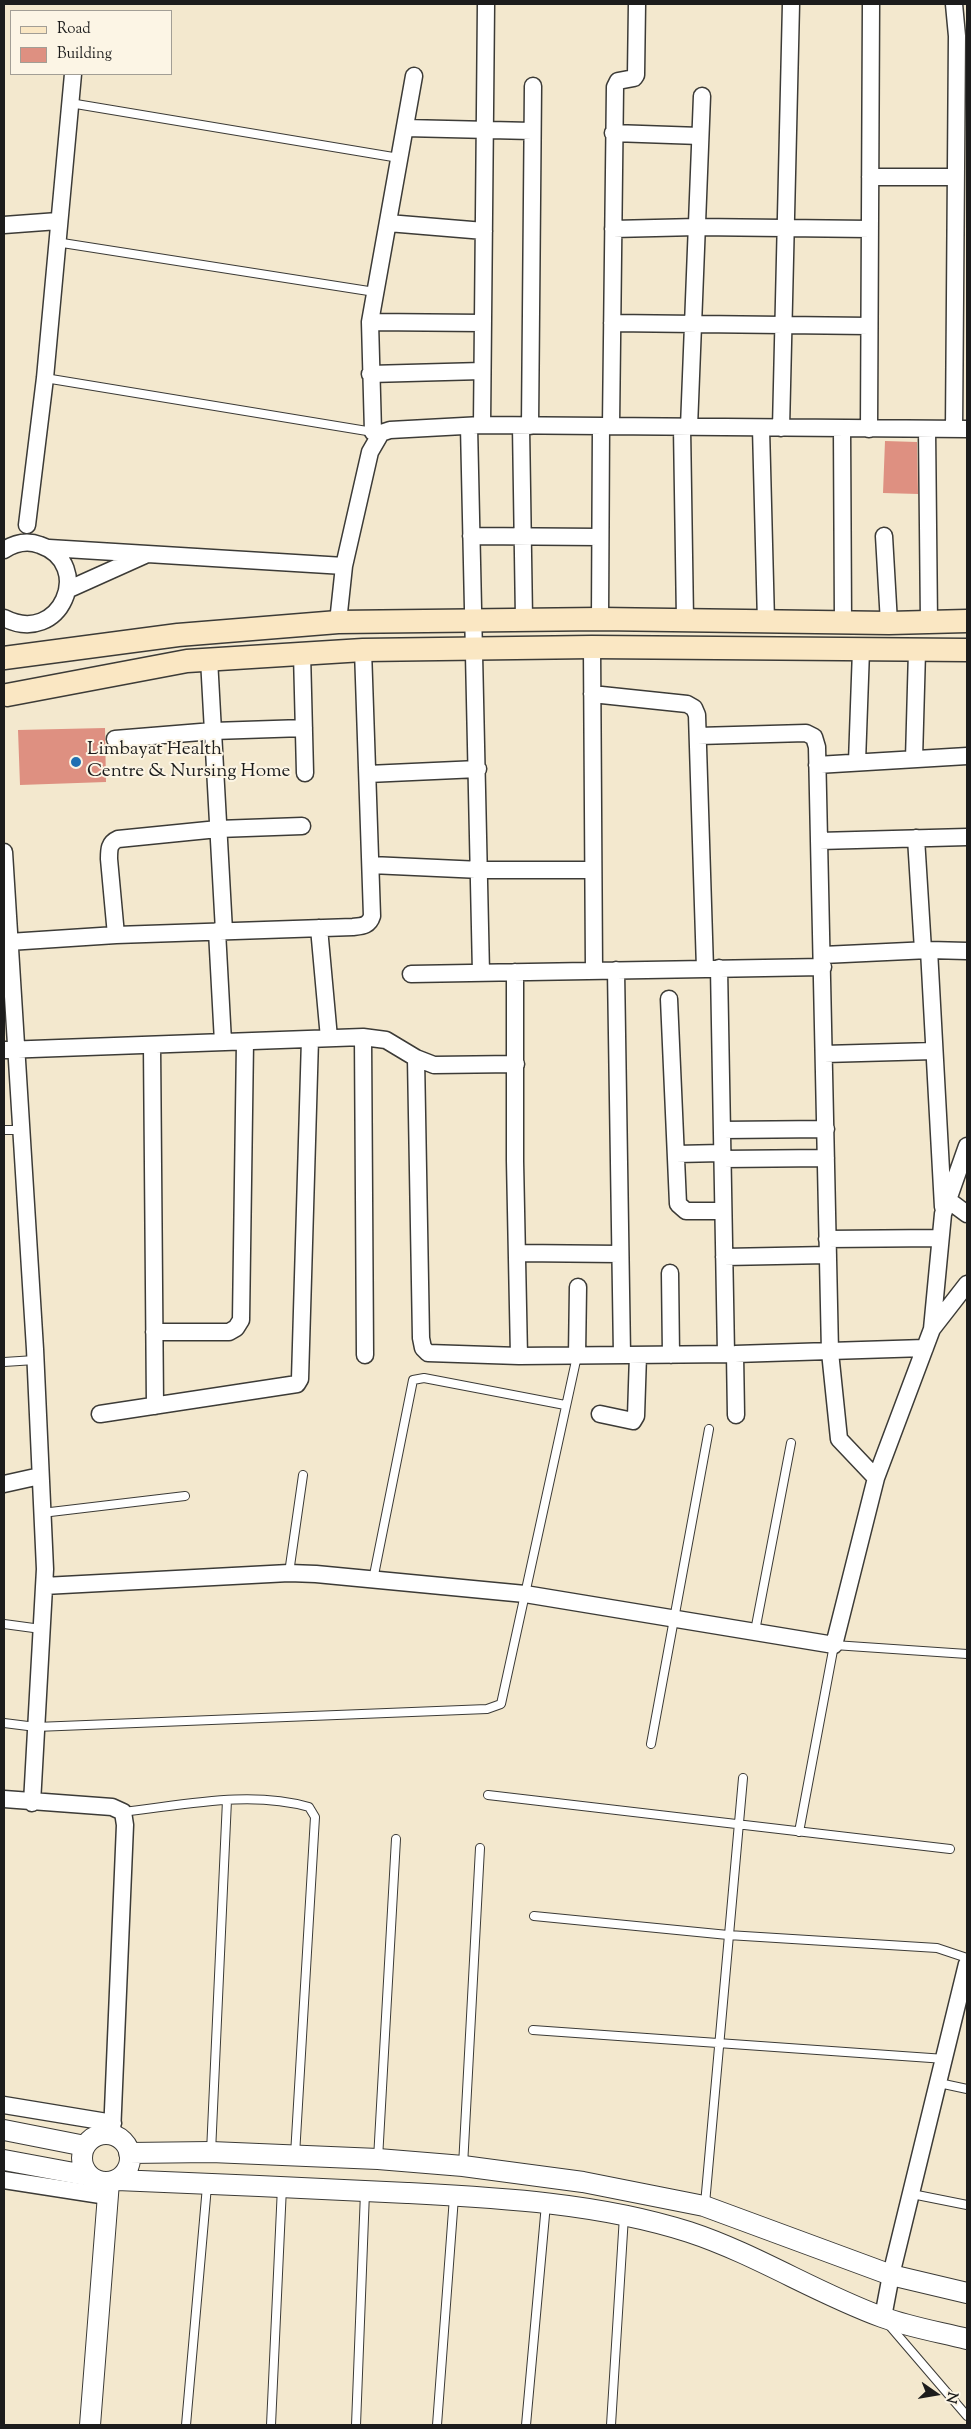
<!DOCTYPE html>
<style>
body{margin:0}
#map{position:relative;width:971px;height:2429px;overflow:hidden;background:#f3e8ce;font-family:"Sorts Mill Goudy",serif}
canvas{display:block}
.frame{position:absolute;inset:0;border:5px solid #1c1c1c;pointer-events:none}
.legend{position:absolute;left:10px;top:10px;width:162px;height:65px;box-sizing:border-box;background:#fcf5e5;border:1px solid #a29e95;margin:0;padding:6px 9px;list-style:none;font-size:15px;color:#1c1c1c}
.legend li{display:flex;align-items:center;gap:10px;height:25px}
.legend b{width:25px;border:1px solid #a29e95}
.north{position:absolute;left:911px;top:2369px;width:50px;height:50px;-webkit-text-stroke:4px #fcf5e5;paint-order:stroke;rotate:103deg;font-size:14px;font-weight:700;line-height:20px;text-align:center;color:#1c1c1c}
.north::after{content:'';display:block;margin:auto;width:18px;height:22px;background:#1c1c1c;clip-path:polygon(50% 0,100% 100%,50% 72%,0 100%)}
</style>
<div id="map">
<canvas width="971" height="2429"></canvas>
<div class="frame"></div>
<ul class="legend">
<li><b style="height:6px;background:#fae7c3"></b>Road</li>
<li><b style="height:14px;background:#de9081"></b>Building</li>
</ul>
<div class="north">N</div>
</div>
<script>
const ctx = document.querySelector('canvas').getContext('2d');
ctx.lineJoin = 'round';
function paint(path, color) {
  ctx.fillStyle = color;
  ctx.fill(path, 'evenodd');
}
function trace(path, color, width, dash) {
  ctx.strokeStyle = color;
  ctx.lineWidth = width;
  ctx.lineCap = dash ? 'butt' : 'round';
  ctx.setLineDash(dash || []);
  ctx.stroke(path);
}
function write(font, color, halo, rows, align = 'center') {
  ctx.font = font + ' "Sorts Mill Goudy",serif';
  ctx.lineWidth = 4;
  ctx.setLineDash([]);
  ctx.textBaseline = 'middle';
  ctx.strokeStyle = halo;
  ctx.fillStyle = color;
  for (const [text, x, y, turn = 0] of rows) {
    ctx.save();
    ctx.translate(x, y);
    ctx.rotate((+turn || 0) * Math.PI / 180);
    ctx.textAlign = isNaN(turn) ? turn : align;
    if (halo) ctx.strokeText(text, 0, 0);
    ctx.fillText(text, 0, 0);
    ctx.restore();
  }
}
paint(new Path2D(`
 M885 441 917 442 918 494 883 493Z
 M105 728 106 782 20 785 18 730Z`), '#de9081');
const service = new Path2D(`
 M70 103 399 158
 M56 242 375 292
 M45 378 373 432
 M4 1130H21
 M4 1362 35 1360
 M42 1513 185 1496
 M289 1573 303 1475
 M373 1580 413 1380 424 1378 565 1405
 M4 1624 41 1629
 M755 1631 791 1443
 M4 1723 36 1727 487 1709 501 1704 577 1356
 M651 1744 709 1429
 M488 1795 950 1849
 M123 1812C184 1805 250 1790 309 1807L315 1817 295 2155
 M799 1832 834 1645 967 1654
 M534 1916 728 1935 937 1948 967 1958
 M533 2030 945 2059
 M939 2083 967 2089
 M211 2152 227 1800
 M378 2159 396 1839
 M463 2166 480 1848
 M912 2194 967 2205
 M705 2204 743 1778
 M889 2325 967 2416
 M186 2425 207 2186
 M271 2425 282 2187
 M356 2425 365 2192
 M437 2425 454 2197
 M526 2425 546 2204
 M611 2425 624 2216`);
const minor = new Path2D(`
 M405 128 532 131
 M613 133 700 136
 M870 177H955
 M388 223 484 231
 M4 225 58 221
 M613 229 697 227 870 229
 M370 322 483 323
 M612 323 869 326
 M370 374 482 371
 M482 425 486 4
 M469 426 481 973
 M521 426 524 619
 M530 426 533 86
 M611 426 615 87 618 81 634 78 636 75 637 4
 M682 427 685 620
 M689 427 702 96
 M761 428 766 622
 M781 428 791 4
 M842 428 843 622
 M869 429 871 4
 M927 429 929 623
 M954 429 957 36 954 4
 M381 433 373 432 370 322 414 76
 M27 525 45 378 73 74
 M471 536 600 537
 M884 536 889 623
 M49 548 344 566
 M4 550C15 543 27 540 40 545 95 564 61 647 4 618
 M67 590 145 555
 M600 619 601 426
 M338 622 344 566 370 452 381 433 390 430 482 425 967 429
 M592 647 594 970
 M302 653 305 773
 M209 659 224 931
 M592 694 687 704 694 708 697 715 705 969
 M698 736 806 733 814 737 817 747 830 1352 839 1439 876 1478
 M115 739 213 731 304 728
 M914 759 917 651
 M857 762 861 650
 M817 765 967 756
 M368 774 478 769
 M916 838 923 950
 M819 841 967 837
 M4 852 35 1349 45 1569 32 1803
 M371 865 481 870H593
 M319 928 329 1038
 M217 931 223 1042
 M116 935 109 859C109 849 109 843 118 839L218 829 302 826
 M9 942 116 935 353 927C362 926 369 926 372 916L363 650
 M929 950 943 1207
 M823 955 929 950 967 951
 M719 968 726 1354
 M616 970 622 1355
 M515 972V1161L519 1356
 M411 974 823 967
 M669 999 678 1204 686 1211H723
 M363 1037 365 1355
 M152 1045 155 1406
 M4 1050 363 1037 386 1040 416 1058 434 1065 516 1064
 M824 1054 934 1051
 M416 1058 421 1338 423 1348 428 1353 519 1356 735 1354 925 1348
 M722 1130 826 1129
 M676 1154 722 1153
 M722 1159 826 1158
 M948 1200 967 1214
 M827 1239 939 1238
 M517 1253 620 1254
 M724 1257 828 1255
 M670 1273 671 1355
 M932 1329 967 1284
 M154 1332H229L236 1328 241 1320 245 1042
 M735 1354 736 1415
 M577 1356 578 1287
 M100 1414 297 1384 300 1379 310 1039
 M600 1414 633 1421 636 1416 638 1355
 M4 1484 40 1476
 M44 1586 289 1573 316 1574 525 1594 834 1645 876 1478 932 1329 943 1214 967 1146
 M4 1799 112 1807 123 1812 125 1825 112 2134
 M4 2105 113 2123
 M4 2180 107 2196
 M883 2317 891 2275 967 1964`);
const tertiary = new Path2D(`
 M4 2130 85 2146
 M82 2158a24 24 0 1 1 48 0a24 24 0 1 1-48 0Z
 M129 2153 211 2152 378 2159 463 2166 583 2182 704 2206 891 2275 967 2293
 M4 2160 90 2176
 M117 2180C214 2184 310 2188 407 2193 501 2198 598 2203 689 2232 756 2254 816 2293 882 2317 909 2327 939 2332 967 2339
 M90 2425 109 2182`);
const secondary = new Path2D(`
 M4 658 178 635 338 622 600 619 889 623 967 621
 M7 695 187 661 363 650 592 647 967 650`);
trace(service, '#3c3b37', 10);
trace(minor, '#3c3b37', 19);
trace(tertiary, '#3c3b37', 22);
trace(secondary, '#3c3b37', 25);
trace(service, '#fff', 8);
trace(minor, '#fff', 16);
trace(tertiary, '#fff', 20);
trace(secondary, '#fae7c3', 22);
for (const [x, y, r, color] of [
 [76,762,6,"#1f6fb2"]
]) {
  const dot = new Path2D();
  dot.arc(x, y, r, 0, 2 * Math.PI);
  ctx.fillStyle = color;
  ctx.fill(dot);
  trace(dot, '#fcf5e5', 2);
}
write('19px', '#1c1c1c', '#fcf5e5', [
 ["Limbayat Health",87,751],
 ["Centre & Nursing Home",87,773]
], 'left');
</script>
